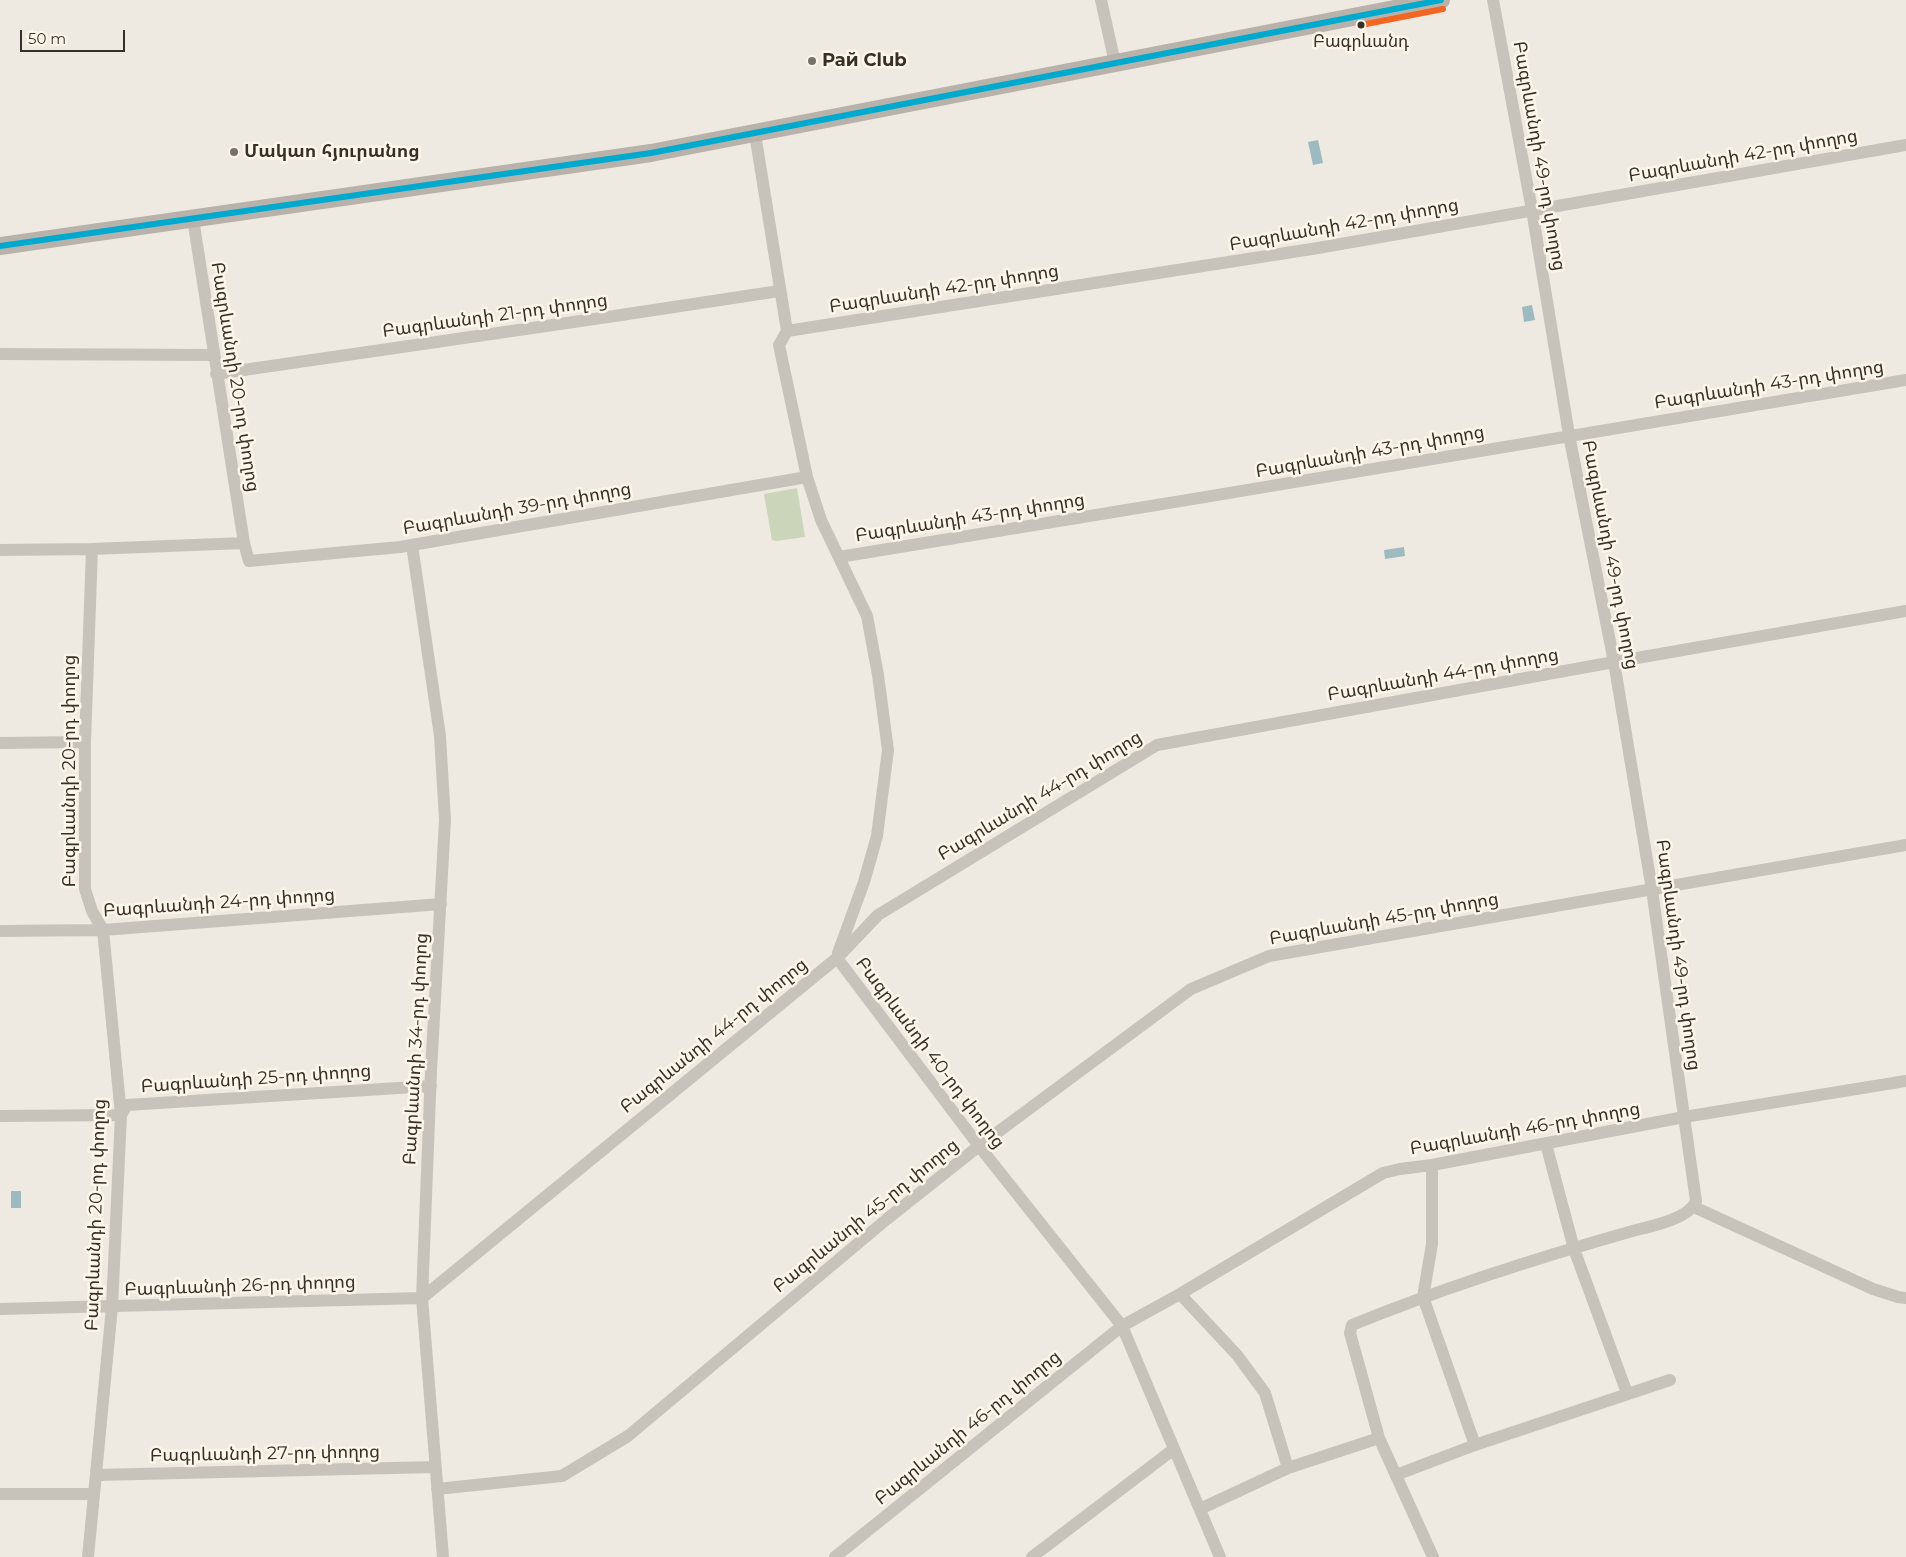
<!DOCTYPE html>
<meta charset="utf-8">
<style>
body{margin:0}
#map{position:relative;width:1906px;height:1557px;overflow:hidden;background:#eeeae1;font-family:Montserrat,sans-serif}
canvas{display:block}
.scale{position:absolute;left:20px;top:30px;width:105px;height:22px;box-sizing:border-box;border:2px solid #383028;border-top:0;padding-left:6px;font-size:15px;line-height:18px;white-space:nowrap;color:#383028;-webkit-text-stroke:4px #fbf6e9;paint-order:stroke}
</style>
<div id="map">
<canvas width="1906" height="1557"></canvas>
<div class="scale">50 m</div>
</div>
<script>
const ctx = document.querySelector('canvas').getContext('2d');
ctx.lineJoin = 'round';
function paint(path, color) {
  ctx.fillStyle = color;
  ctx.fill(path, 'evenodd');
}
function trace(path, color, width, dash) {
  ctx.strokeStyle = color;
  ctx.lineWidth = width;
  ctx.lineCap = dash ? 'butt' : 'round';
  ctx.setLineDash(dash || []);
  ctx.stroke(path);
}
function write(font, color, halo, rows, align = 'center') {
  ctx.font = font + ' Montserrat,"Noto Sans Armenian",sans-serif';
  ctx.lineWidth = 5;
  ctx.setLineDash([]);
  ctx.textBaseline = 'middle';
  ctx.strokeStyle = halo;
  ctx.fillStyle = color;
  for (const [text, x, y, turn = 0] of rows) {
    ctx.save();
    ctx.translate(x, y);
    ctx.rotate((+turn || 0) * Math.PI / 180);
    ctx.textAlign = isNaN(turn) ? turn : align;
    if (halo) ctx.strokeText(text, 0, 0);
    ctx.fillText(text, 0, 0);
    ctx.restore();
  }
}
paint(new Path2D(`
 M797 488 805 537 776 541 772 540 764 494Z`), '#cbd5ba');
paint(new Path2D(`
 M1318 140 1323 163 1313 165 1308 142Z
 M1532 305 1535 320 1524 322 1522 307Z
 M1404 547 1405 556 1385 559 1384 550Z
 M11 1191H21V1208H11Z`), '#9cbac0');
trace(new Path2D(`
 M1101 0 1115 63
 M755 134 787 331 779 345 807 477 821 520 867 616 878 675 888 750 877 836 864 882 838 953
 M787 331 1318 248 1906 145
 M0 354 213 355
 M216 374 608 317 779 291
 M244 543 249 561 400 547 807 477
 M412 545 440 736 445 820 431 1071 422 1298 443 1557
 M0 550 92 549
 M839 557C1195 500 1550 438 1906 380
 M0 743 85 742
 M0 931 103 930 441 904
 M837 958 979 1146 1122 1326 1180 1294 1237 1355 1265 1393 1288 1468 1379 1438 1433 1557
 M0 1116 121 1115 127 1105 431 1086
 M1546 1144 1574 1249 1627 1393
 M1432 1165V1244L1423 1297 1475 1445 1670 1380
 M1694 1207 1873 1289 1898 1297 1906 1298
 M1180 1294 1383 1173 1400 1169 1432 1165 1684 1117 1906 1081
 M0 1309 422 1298 837 958 878 915 1157 745 1614 662 1906 611
 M1379 1438 1350 1333 1352 1325C1445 1287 1540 1257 1636 1230 1653 1226 1690 1218 1696 1201L1652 890 1614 662 1569 435 1532 210 1493 0
 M96 1475 435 1467
 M1396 1475 1475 1445
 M437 1489 562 1476 628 1436 887 1219 979 1146 1191 989 1269 956 1906 845
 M0 1494H94
 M1200 1509 1288 1468
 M88 1557 112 1307 121 1115 103 930 92 911 85 889V742L92 549 244 543 193 219
 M835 1557 1122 1326 1220 1557
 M1032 1557 1174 1449`), '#c7c2ba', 12);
trace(new Path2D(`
 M0 246 651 153 1441 0`), '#b8b2aa', 18);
trace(new Path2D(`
 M0 246 651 153 1441 0`), '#00a9ce', 6);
trace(new Path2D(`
 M1361 25 1443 9`), '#f26522', 6);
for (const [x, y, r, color] of [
 [1361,25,4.5,"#383028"],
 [812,61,5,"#787169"],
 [234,152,5,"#787169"]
]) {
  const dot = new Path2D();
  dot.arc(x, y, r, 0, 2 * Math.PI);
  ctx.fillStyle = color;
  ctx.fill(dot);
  trace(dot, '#fbf6e9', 2);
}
write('17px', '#383028', '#fbf6e9', [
 ["Բագրևանդ",1361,42]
]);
write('bold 18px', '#383028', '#fbf6e9', [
 ["Рай Club",822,61],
 ["Մակաո հյուրանոց",244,152]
], 'left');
write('18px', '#383028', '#fbf6e9', [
 ["Բագրևանդի 49-րդ փողոց",1539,156,80],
 ["Բագրևանդի 42-րդ փողոց",1743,156,-10],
 ["Բագրևանդի 42-րդ փողոց",1344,225,-10],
 ["Բագրևանդի 42-րդ փողոց",944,289,-9],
 ["Բագրևանդի 21-րդ փողոց",495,316,-8],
 ["Բագրևանդի 20-րդ փողոց",235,377,81],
 ["Բագրևանդի 43-րդ փողոց",1769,385,-9],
 ["Բագրևանդի 43-րդ փողոց",1370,452,-10],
 ["Բագրևանդի 39-րդ փողոց",517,509,-10],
 ["Բագրևանդի 43-րդ փողոց",970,518,-9],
 ["Բագրևանդի 49-րդ փողոց",1610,555,79],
 ["Բագրևանդի 44-րդ փողոց",1443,675,-10],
 ["Բագրևանդի 20-րդ փողոց",70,771,-90],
 ["Բագրևանդի 44-րդ փողոց",1040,796,-31],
 ["Բագրևանդի 24-րդ փողոց",219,903,-4],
 ["Բագրևանդի 45-րդ փողոց",1384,919,-10],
 ["Բագրևանդի 49-րդ փողոց",1678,955,82],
 ["Բագրևանդի 44-րդ փողոց",714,1036,-39],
 ["Բագրևանդի 34-րդ փողոց",416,1049,-87],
 ["Բագրևանդի 40-րդ փողոց",930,1053,53],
 ["Բագրևանդի 25-րդ փողոց",256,1079,-4],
 ["Բագրևանդի 46-րդ փողոց",1525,1129,-10],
 ["Բագրևանդի 20-րդ փողոց",96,1215,-88],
 ["Բագրևանդի 45-րդ փողոց",866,1216,-39],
 ["Բագրևանդի 26-րդ փողոց",240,1286,-2],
 ["Բագրևանդի 46-րդ փողոց",968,1428,-39],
 ["Բագրևանդի 27-րդ փողոց",265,1454,-1]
]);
</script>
